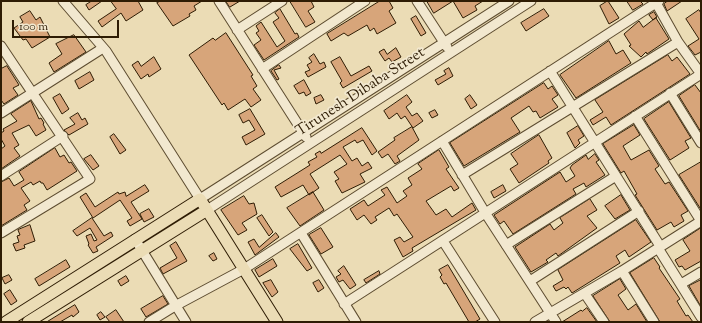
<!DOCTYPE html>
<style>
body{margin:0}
#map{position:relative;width:702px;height:323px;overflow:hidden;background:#ebdcb5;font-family:"Sorts Mill Goudy",serif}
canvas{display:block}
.frame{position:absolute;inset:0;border:2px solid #2e1c04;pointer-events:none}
.scale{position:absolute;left:12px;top:20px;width:107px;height:18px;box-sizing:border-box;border:2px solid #2e1c04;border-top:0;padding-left:5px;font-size:12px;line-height:14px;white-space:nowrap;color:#2e1c04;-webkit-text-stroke:3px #f2e8cf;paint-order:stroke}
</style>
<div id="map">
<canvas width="702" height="323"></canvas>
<div class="frame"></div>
<div class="scale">100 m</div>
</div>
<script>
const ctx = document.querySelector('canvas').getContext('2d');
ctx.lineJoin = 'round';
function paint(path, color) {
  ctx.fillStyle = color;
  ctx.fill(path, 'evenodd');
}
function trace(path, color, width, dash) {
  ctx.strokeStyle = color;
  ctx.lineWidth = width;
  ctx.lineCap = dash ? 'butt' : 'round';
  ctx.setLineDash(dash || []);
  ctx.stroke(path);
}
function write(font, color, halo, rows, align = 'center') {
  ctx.font = font + ' "Sorts Mill Goudy",serif';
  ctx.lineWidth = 3.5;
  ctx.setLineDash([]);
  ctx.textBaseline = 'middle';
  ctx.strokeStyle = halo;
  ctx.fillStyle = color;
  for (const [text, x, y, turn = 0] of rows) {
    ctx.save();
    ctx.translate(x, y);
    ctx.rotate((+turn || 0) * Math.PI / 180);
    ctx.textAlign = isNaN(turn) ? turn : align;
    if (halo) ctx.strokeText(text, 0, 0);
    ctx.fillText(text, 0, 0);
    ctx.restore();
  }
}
const building = new Path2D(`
 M92 1H102L89 10 86 5Z
 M111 1H138L143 10 126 21 121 13 102 27 98 21 116 9Z
 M161 1H202L194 6 196 10 189 14 190 16 173 26 157 3Z
 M226 1H240L230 7Z
 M290 1H311L314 7 308 11 315 22 306 27Z
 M380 1H389L393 8 389 11 396 23 377 34 374 28 370 31 367 25 348 36 344 33 331 41 327 34Z
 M427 1H483L475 6 477 10 463 18 453 1 434 13Z
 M608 1 619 18 609 24 600 6Z
 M627 1H640L643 4 633 10Z
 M668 1H682L667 11 664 4Z
 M280 9 295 34 297 33 299 37 264 60 254 45 261 40 256 33 259 31 256 26 261 22 277 47 285 41 273 22 279 18 275 13Z
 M544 9 549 16 526 31 521 23Z
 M699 10 701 13V52L695 55 688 46 699 39 686 19Z
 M30 11 36 20 40 17 50 37 32 48 26 39 23 40 14 28 23 22 20 17Z
 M654 12 657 17 653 20 649 15Z
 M416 16 426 33 421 36 411 19Z
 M656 18 669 39 647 54 646 52 641 57 629 46 631 45 624 34 639 21 643 27Z
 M226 33 253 75 251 76 257 86 253 89 261 100 251 107 245 99 228 110 224 103 222 105 189 55 213 38 215 40Z
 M74 35 86 52 54 72 49 63 62 54 56 44Z
 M609 41 616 54 623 50 631 63 576 98 560 75Z
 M396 48 401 57 392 62 389 58 385 61 379 52 384 49 387 54Z
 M314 54 320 64 324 62 326 67 308 77 305 72 310 70 307 65 312 62 309 58Z
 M668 55 672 61 677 57 690 74 611 125 606 117 593 125 590 120 603 112 595 100Z
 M154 57 161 69 149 77 148 74 141 79 132 65 138 61 141 66Z
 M340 57 351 76 369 66 372 71 343 88 340 83 342 81 331 62Z
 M279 65 281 68 274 70 279 79 277 80 271 71Z
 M7 66 19 85 13 88 18 95 4 104 1 100V69Z
 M449 68 453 76 438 85 435 80 446 74 444 71Z
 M90 72 94 80 79 89 75 81Z
 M304 80 311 93 306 96 304 92 299 94 294 86Z
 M544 83 548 89 552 86 558 95 552 99 558 107 540 118 536 111 533 112 529 106 511 118 520 132 464 166 450 143Z
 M695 85 701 93V132L679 96Z
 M60 94 69 109 62 114 53 98Z
 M321 95 324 100 316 104 314 98Z
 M407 95 412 102 406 107 412 116 417 113 423 121 413 128 405 116 401 119 397 113 389 119 384 111Z
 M470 95 477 105 471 109 465 99Z
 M31 101 39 119 41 118 44 123 43 124 46 130 36 136 29 125 12 133 19 145 14 148 20 156 1 169V149L5 146 1 139V133L4 131 3 129 17 121 11 114Z
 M669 102 691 138 685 141 689 148 670 160 644 119Z
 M250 109 265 134 246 145 242 137 255 130 249 120 243 123 239 115Z
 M435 110 438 115 432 118 429 113Z
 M78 113 82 120 85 118 88 124 69 135 64 130 75 124 70 118Z
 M634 125 640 135 623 146 631 160 649 150 659 166 655 169 665 184 669 182 688 211 681 215 684 221 674 227 671 222 657 230 635 195 637 194 624 171 621 173 603 144Z
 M578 126 584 136 578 140 580 143 575 148 567 133Z
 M412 127 419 140 397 156 400 161 395 164 388 154 382 158 378 152 395 140 394 138Z
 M362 128 377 151 372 155 363 140 357 143 355 140 343 147 352 161 357 158 362 166 368 162 372 168 360 174 365 182 342 193 335 181 339 179 334 172 347 164 340 155 310 174 319 188 309 195 303 185 281 197 275 187 310 165 308 162 317 157 315 154 320 151 321 153Z
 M114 134 126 150 120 154 110 137Z
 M539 135 552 158 548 161 549 163 519 183 510 169 518 164 511 154Z
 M55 148 60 157 64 155 69 163 71 162 77 171 47 190 43 183H41L40 181 33 185 31 182 21 188 30 201 24 205 27 210 1 226V182L9 178 14 186 24 180 19 172Z
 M439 150 449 167 446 169 459 188 454 191 451 186 426 201 436 215 446 209 452 217 472 203 476 210 412 248 413 251 403 257 394 240 400 237 404 242 413 237 397 214 394 216 389 208 375 217 377 220 371 224 364 215 357 220 350 209 364 200 368 206 385 195 381 190 387 187 397 203 407 196 403 191 412 185 408 178 422 169 418 164Z
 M595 154 599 160 596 162 605 175 586 187 584 183 573 189 576 194 513 234 504 221 500 224 494 215 560 172 566 182 575 176 570 168 572 165 586 155 588 159Z
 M91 155 99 166 93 170 84 159Z
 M701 162V208H700L679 175Z
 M145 185 149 191 131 202 142 219 130 226 127 221 132 218 120 200 93 218 80 197 86 193 95 207 118 192 119 194 125 192 126 196Z
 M503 185 506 191 494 198 491 192Z
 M313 192 324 210 300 226 287 208Z
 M621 195 630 210 615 219 605 206Z
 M244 196 249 204 254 203 257 214 242 223 247 230 238 235 221 210Z
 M590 199 597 210 587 216 597 228 558 256 556 253 546 260 548 262 531 272 515 247 550 224 554 230 563 223 560 218Z
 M149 209 154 217 144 222 140 214Z
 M262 215 273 232 269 236 257 218Z
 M92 218 104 236 111 232 113 236 96 247 98 251 93 253 88 245 89 244 86 236 91 234 94 241 97 240 90 228 77 236 73 231Z
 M636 220 651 242 629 257 625 250 616 256 620 263 572 293 568 287 566 289 564 287 556 291 553 286 563 280 558 270Z
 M30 225 35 241 24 245 25 248 16 251 13 244 19 242 17 236 20 235 18 230Z
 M321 228 333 247 321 254 309 235Z
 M701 228V261L685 270 682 266 679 267 675 260 690 251 683 240Z
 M276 233 279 237 255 255 248 242 254 239 259 247Z
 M176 242 187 261 163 274 160 268 177 258 170 246Z
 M298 244 312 268 307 271 290 249Z
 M214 253 217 259 213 261 209 256Z
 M654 258 660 267 659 268 680 299 677 301 686 316 688 315 693 322H660L630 273Z
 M273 259 277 266 259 277 255 270Z
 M66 260 70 267 39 286 35 279Z
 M448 265 480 319 475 322H469L446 283 444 284 440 277 442 275 439 270Z
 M344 266 356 285 350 289 343 280 339 282 336 277 341 274 338 271Z
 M379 271 380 274 366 283 364 280Z
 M9 275 12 280 5 284 2 278Z
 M126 276 129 281 121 286 118 281Z
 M620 279 626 289 618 295 628 310 636 304 647 322H610L593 296Z
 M271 280 278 292 272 297 263 283Z
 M319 280 324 288 318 292 313 283Z
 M701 280V304L700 305 689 286Z
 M10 290 17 301 11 305 4 294Z
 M163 296 168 304 146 317 141 309Z
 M75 305 79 312 73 317 72 315 60 322H47Z
 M587 308 597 322H562L581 310 582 311Z
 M116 310 124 322H110L106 317Z
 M101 312 105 317 100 320 97 315Z`);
paint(building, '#d7a57a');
trace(building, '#2e1c04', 1);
const minor = new Path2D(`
 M63 1 106 51 200 199 509 1
 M219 1 306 137
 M417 1 447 47
 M655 1 678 42 701 74
 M237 30 282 1
 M1 46 90 179 1 233
 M262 69 365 1
 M550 71 660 246
 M670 93 701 143
 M1 113 103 48
 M635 116 701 221
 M442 141 486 214 556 322
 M462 175 678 42
 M1 176 63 136
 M207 210 531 1
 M301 233 356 322
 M135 239 186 322
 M443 241 495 322
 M506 245 616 176
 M658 248 701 317
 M622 271 654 322
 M530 281 639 211
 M681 284 701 272
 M585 294 604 322
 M344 304 701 74
 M149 322 175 306 244 269 659 1
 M535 322 622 271 701 221`);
const major = new Path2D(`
 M6 322 200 199 277 322
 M28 322 207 210`);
trace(minor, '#5d4c30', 11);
trace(major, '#2e1c04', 13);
trace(minor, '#f2e8cf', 9);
trace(major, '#ebdcb5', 11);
write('15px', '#2e1c04', '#f2e8cf', [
 ["Tirunesh Dibaba Street",361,93,-33]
]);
</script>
